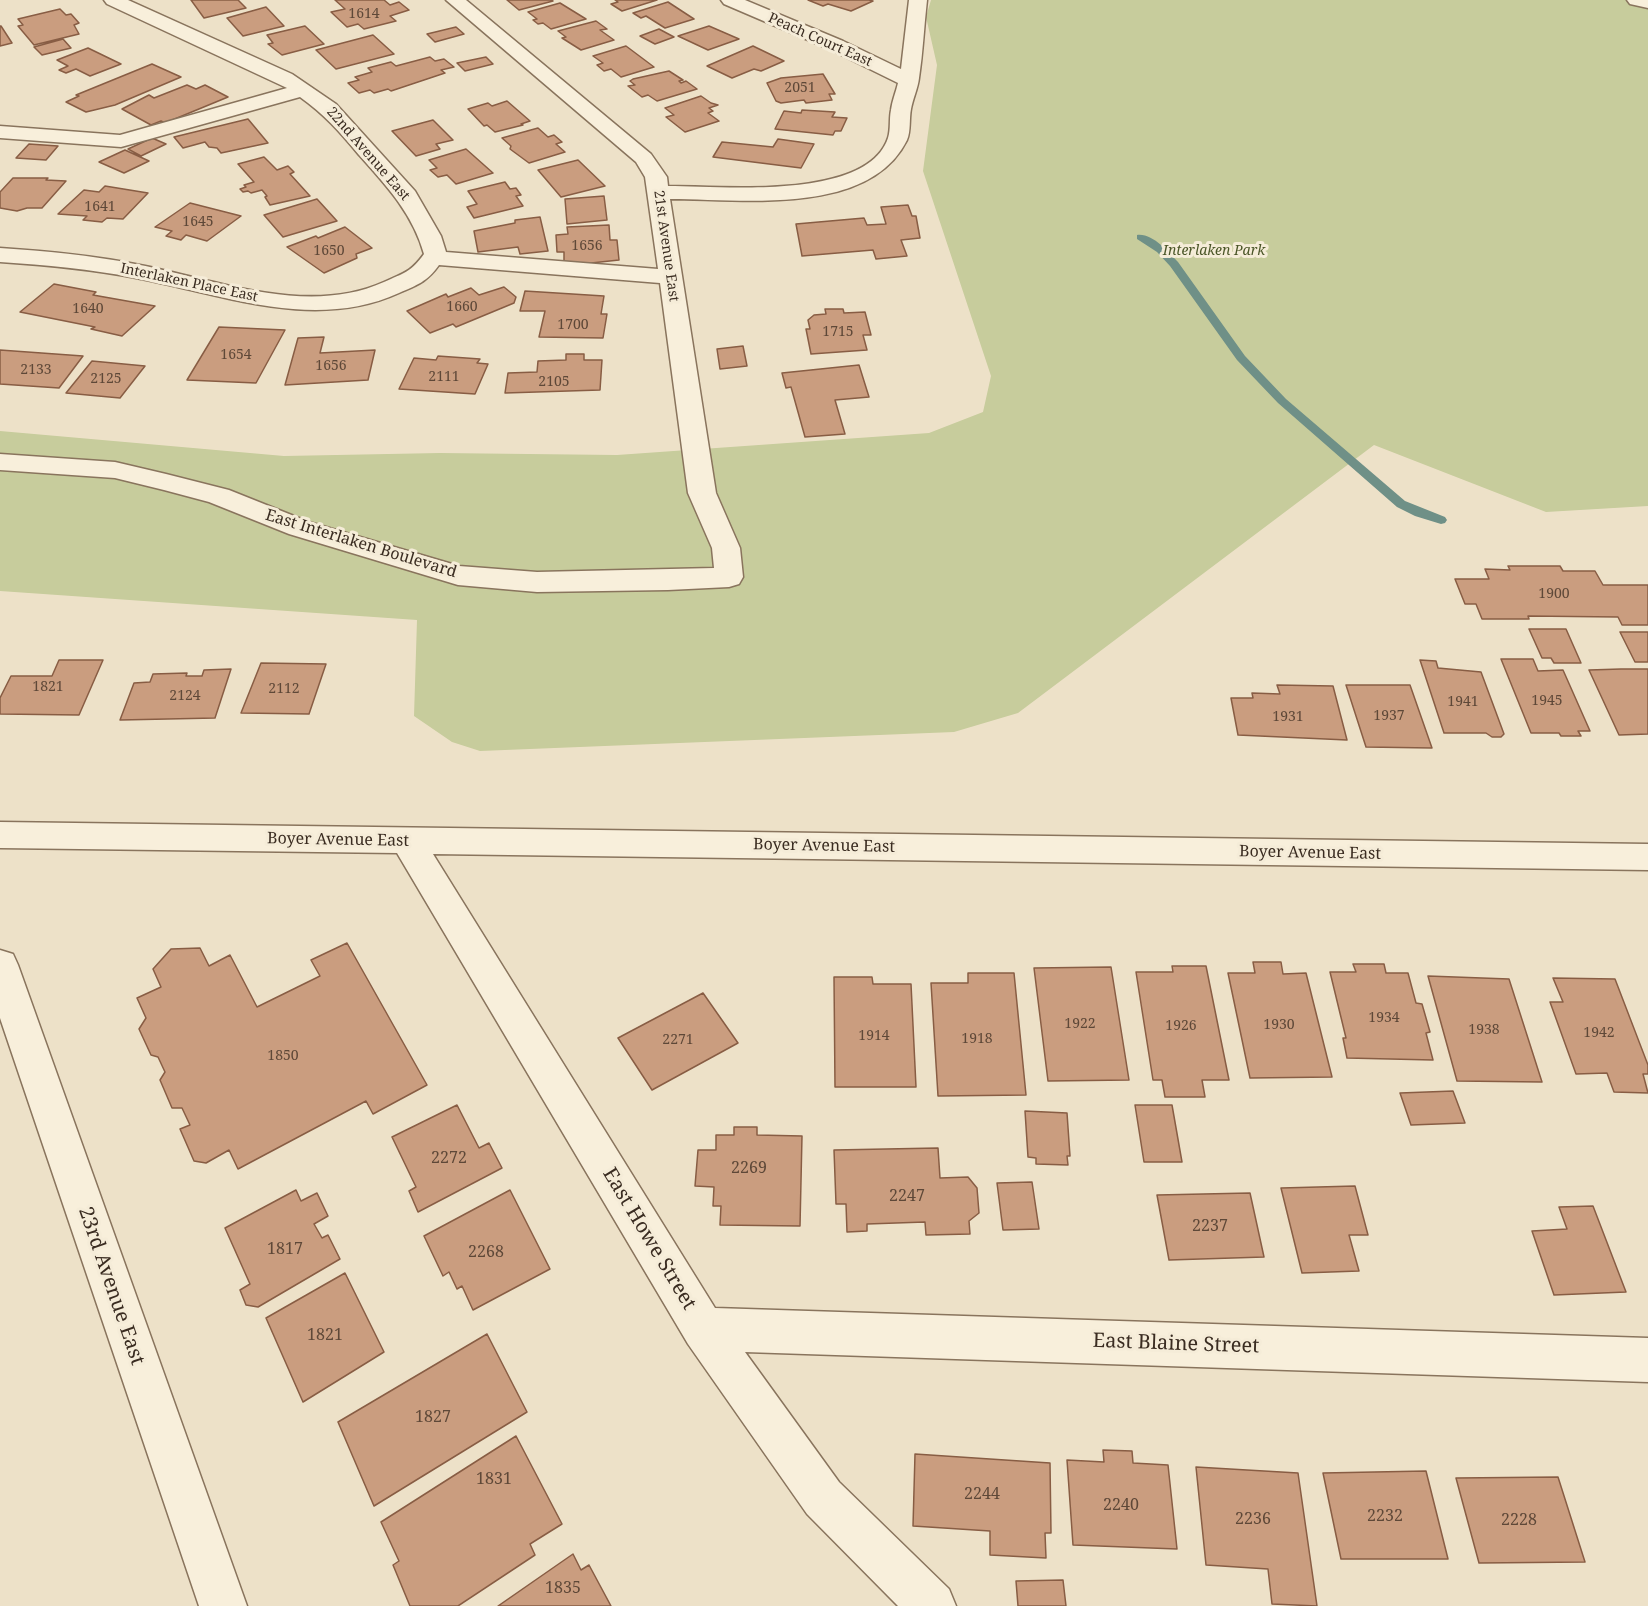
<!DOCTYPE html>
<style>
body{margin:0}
canvas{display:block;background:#ede1c8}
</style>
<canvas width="1648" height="1606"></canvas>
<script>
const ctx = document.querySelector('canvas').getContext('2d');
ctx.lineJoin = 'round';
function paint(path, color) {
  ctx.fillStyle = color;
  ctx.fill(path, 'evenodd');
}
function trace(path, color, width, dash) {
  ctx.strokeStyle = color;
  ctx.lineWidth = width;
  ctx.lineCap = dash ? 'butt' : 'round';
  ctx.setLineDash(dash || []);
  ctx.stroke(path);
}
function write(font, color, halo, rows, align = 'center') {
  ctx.font = font + ' "Noto Serif",serif';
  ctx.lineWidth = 6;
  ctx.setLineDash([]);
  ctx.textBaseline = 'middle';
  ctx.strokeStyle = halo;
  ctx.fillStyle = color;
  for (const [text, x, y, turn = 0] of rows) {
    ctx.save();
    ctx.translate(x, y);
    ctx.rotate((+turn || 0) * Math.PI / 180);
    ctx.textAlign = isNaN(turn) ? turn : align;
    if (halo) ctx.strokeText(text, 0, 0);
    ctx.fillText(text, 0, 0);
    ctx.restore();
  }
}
paint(new Path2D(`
 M931 0H1636L1648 3V506L1546 512 1374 445 1018 713 954 732 480 751 452 742 414 716 417 620 0 591V431L284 456 440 453 617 455 929 433 983 412 991 376 923 171 937 65 926 17Z`), '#c7cc9c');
paint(new Path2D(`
 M1137 235C1153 233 1168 252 1178 262L1245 356 1286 399 1405 501 1445 517 1447 520 1445 523 1441 524 1415 516 1397 507 1278 403 1237 360 1170 266 1157 252 1137 239Z`), '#6f9087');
const building = new Path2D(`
 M191 0H238L246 8 204 18Z
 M335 0H384L390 5 399 2 409 10 390 16 396 21 364 29 358 24 347 27 331 12 345 9Z
 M507 0H552L553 1 519 10Z
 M615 0H657L622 11 611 4 618 2Z
 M808 0H869L873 1 851 11 828 4 823 6Z
 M668 2 694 19 665 28 646 16 641 18 633 13Z
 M560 3 586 19 551 29 543 23 538 24 533 20 537 19 528 12Z
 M266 7 284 26 243 36 227 18Z
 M60 9 66 15 71 14 79 23 74 25 79 34 34 45 18 26 23 25 18 19Z
 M596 21 607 29 600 30 614 40 581 50 562 38 566 37 558 31Z
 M0 26H1L12 43 0 46Z
 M305 26 324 44 282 55 268 44 273 43 267 35Z
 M709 26 739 39 708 50 678 36Z
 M456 27 464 34 435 42 427 34Z
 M659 29 674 37 655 44 640 36Z
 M373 35 394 54 336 69 316 50Z
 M63 39 71 48 42 55 34 47Z
 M626 46 654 67 621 77 611 69 604 71 597 65 603 63 593 56Z
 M753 46 784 61 761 71 754 69 732 78 707 66Z
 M88 48 121 64 90 76 76 69 66 73 59 70 68 66 57 60Z
 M430 57 435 61 444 59 454 67 441 70 445 73 391 91 388 89 374 93 370 90 359 93 348 83 359 80 355 77 372 72 368 68 391 62 396 66Z
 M486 57 493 64 465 71 457 63Z
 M152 64 181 77 115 105 86 112 66 102 79 96 76 95Z
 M669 71 683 80 679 81 681 83 686 81 697 89 657 101 648 95 642 97 628 86 635 85 630 81 633 79Z
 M823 74 835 94H829L832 100 806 103 804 100 781 103 776 101 767 83 781 78Z
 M187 85 196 89 205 85 228 97 165 123 161 121 151 125 122 109 149 95 154 98Z
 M701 96 711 103 718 105 709 108 713 111 708 113 719 121 685 132 666 117 674 115 665 108Z
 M507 101 530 121 521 124 523 125 495 132 487 125 484 126 468 109 488 103 492 106Z
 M802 110 835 112 832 117 847 118 841 131H835L833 135 775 129 784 111 801 113Z
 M248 119 268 143 221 153 217 148 209 147 205 142 183 148 174 137Z
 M433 120 453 140 436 144 440 149 416 156 392 131Z
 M538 128 548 137 554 135 562 142 556 144 565 152 529 163 510 149 511 146 502 138Z
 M152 138 166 144 141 156 128 149Z
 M778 139 814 144 801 168 713 157 722 142 773 147Z
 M29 144 58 146 46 160 16 158Z
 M466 149 493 173 456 184 447 175 438 177 430 170 437 168 429 160Z
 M125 150 149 161 124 173 99 162Z
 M264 157 277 170 288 166 294 172 290 174 310 196 270 205 265 197 267 196 262 190 251 193 248 191 243 192 240 189 246 187 244 185 254 182 238 164Z
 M578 160 605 186 561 197 538 170Z
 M13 178H48L46 180 66 181 42 208H27L17 211 0 208V192Z
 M505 182 510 189 516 188 521 195 516 196 523 206 474 218 467 207 477 204 468 191Z
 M105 186 148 193 123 219 107 218 102 222 83 220 87 216 58 214 84 190 99 192Z
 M604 196 607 220 567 224 565 199Z
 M317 199 337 221 283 237 264 215Z
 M190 203 241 216 207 241 186 235 181 240 166 236 172 231 155 227Z
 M908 205 912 216H916L920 238 901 240 907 256 876 259 873 250 802 256 796 224 864 218 867 225 886 224 881 207Z
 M540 217 548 251 520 254 518 247 478 252 474 231 515 223V220Z
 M609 225 610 240H617L619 260 582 264H564V252H557L556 235 568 234 567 227Z
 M345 227 372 248 356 254 357 258 324 273 287 247 316 236 318 238Z
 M54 284 96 292 93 295 155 306 122 336 91 329 95 327 20 312Z
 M504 287 516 297 514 303 456 327 453 324 430 333 407 311 446 294 448 297 471 288 479 295Z
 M525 291 604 296 601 314H607L603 338 539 337 545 311H520Z
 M825 309H843L844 313 865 312 871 335H863L867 350 811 354 806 329H810L808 320 814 315 826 314Z
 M219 327 285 330 256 383 187 380Z
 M324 337 320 353 375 350 368 380 285 385 298 338Z
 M743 346 747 366 720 369 717 349Z
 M0 350 83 356 59 388 0 384Z
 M566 354H584V360H602L600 390 505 393 508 373 537 372 538 361 566 360Z
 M438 356 480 359 477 363 488 364 475 394 399 389 414 358 436 360Z
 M92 361 145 366 120 398 66 393Z
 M859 365 869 397 835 400 845 434 805 437 791 387 786 388 782 373Z
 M1508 566H1560L1563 571H1595L1603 585H1648V625H1622L1618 617 1528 616 1529 619H1482L1476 604H1465L1455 579H1489L1485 569 1510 570Z
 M1529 629H1566L1581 663H1554L1551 658H1542Z
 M1620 632H1648V662H1635Z
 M1501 659H1533L1538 671 1563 670 1590 731H1578L1581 736H1561L1559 733H1531Z
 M59 660H103L79 715 0 714V698L11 676H52Z
 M1420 660 1436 661 1438 668 1481 672 1504 734 1501 737H1492L1486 733H1444Z
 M261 663 326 664 309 714 241 713Z
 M231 669 215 718 120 720 134 683 150 682 153 674 187 673 186 676H202L204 670Z
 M1621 669H1648V734L1619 735 1589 670Z
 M1277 685 1333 686 1347 740 1238 735 1231 698H1253L1252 693 1280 694Z
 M1346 685H1410L1432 748 1366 747Z
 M347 943 427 1085 373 1114 366 1101 238 1169 229 1150 206 1163 194 1161 180 1129 190 1125 182 1108H172L160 1080 165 1072 158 1057 151 1055 139 1029 146 1018 137 998 161 987 153 969 171 949 200 948 209 966 230 955 257 1007 320 976 311 960Z
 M1253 962H1281L1283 974 1306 973 1332 1077 1250 1078 1228 973H1255Z
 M1353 964H1384L1386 973H1408L1416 1003 1422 1004 1430 1032 1426 1033 1433 1060 1347 1058 1343 1038H1346L1330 972H1356Z
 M1172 966H1206L1229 1080H1202L1205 1097H1165L1162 1080H1153L1136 972H1173Z
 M1111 967 1129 1080 1048 1081 1034 968Z
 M968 973H1014L1026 1095 938 1096 931 983H968Z
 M1428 976 1509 979 1542 1082 1457 1081Z
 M834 977H872L873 984H911L916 1087H835Z
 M1553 978 1615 979 1648 1065V1074H1643L1648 1093 1614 1092 1607 1073 1576 1074 1550 1002H1563Z
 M703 993 738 1043 652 1090 618 1038Z
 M1453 1091 1465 1123 1411 1125 1400 1093Z
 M457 1105 479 1148 489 1143 502 1168 418 1212 409 1191 416 1187 392 1137Z
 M1135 1105H1172L1182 1162H1144Z
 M1025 1111 1067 1113 1070 1156H1067L1068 1165 1036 1164V1158L1028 1157Z
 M734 1127H757V1135L802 1136 800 1226 720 1225 721 1206H713L714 1187 695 1186 698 1150H716V1135H734Z
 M938 1148 940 1178 968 1177 977 1188 979 1213 969 1221 970 1234 926 1235 925 1222 867 1224V1231L847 1232 846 1204H836L834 1150Z
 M1032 1182 1039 1229 1003 1230 997 1183Z
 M1355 1186 1368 1235H1349L1359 1271 1302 1273 1281 1188Z
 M296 1190 301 1201 317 1193 328 1216 314 1224 322 1238 328 1235 340 1259 258 1307 246 1305 240 1290 250 1284 225 1228Z
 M510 1190 550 1269 473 1310 462 1286 457 1289 449 1272 443 1276 424 1236Z
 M1250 1193 1264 1257 1169 1260 1157 1195Z
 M1593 1206 1626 1292 1554 1295 1532 1231 1567 1229 1559 1207Z
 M345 1273 384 1352 303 1402 266 1318Z
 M487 1334 527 1412 374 1506 338 1422Z
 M516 1436 562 1524 530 1544 535 1555 458 1606H410L393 1565 399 1561 381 1522Z
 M1103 1450 1132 1451 1133 1463 1168 1465 1177 1549 1073 1545 1067 1460 1104 1462Z
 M915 1454 1050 1463 1051 1533H1045L1046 1558 990 1555V1531L913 1526Z
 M1196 1467 1298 1473 1317 1606 1272 1604 1268 1569 1206 1565Z
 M1426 1471 1448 1559H1341L1323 1473Z
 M1558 1477 1585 1562 1479 1563 1456 1478Z
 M573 1554 581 1570 589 1565 611 1606H498Z
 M1063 1580 1066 1606H1018L1016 1581Z`);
paint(building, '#ca9d7f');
trace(building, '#885d44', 1.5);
const minor = new Path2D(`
 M104 0H128L292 74 336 104 415 191 441 236 446 252 658 269 645 177 636 162 446 0H466L651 154 667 177 668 186C720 186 867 201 888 138 891 129 889 119 891 110 892 101 896 92 898 83L829 49 724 4 721 0H745L843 41 901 69 909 0H927C924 26 923 52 919 78 918 88 913 98 911 109 909 119 911 131 907 140 869 217 741 199 670 199L716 493 740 548 743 577 739 584 729 587 668 590 537 592 458 585 289 534 209 502 164 490 115 478 0 470V454L115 462 166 474 229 490 309 522 459 566 537 572 714 568 712 548 688 493 660 283 439 265C427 282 417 285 399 293 314 332 221 294 136 278 90 269 46 265 0 262V248C46 251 90 255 135 264 215 279 306 317 384 282 404 273 411 272 424 254 413 214 386 185 359 155 340 132 324 114 300 97L121 147 0 138V126L120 135 287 88 107 4Z
 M1627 0H1648V8L1630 4Z
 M0 822 1648 844V870L433 854 715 1308 1648 1338V1382L745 1352 839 1482 949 1589 956 1606H898L807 1514 688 1344 397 853 0 848Z
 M0 950 13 954 18 965 247 1606H199L0 1018Z`);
trace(minor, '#89745d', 3);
paint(minor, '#f8efdb');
write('14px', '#5e4838', null, [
 ["1614",364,14],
 ["2051",800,88],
 ["1641",100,207],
 ["1645",198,222],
 ["1656",587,246],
 ["1650",329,251],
 ["1660",462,307],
 ["1640",88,309],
 ["1700",573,325],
 ["1715",838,332],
 ["1654",236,355],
 ["1656",331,366],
 ["2133",36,370],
 ["2111",444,377],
 ["2125",106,379],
 ["2105",554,382],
 ["1900",1554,594],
 ["1821",48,687],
 ["2112",284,689],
 ["2124",185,696],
 ["1945",1547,701],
 ["1941",1463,702],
 ["1937",1389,716],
 ["1931",1288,717],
 ["1934",1384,1018],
 ["1922",1080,1024],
 ["1930",1279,1025],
 ["1926",1181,1026],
 ["1938",1484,1030],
 ["1942",1599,1033],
 ["1914",874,1036],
 ["1918",977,1039],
 ["2271",678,1040],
 ["1850",283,1056]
]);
write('14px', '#3a2c21', '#f5ecd8', [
 ["Peach Court East",820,40,24],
 ["22nd Avenue East",368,154,49],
 ["21st Avenue East",666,246,82],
 ["Interlaken Place East",189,283,12]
]);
write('italic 14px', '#4b5628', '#f5ecd8', [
 ["Interlaken Park",1214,251]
]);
write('16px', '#3a2c21', '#f5ecd8', [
 ["East Interlaken Boulevard",361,544,17],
 ["Boyer Avenue East",338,840,1],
 ["Boyer Avenue East",824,846,1],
 ["Boyer Avenue East",1310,853,1]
]);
write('16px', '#5e4838', null, [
 ["2272",449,1158],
 ["2269",749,1168],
 ["2247",907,1196],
 ["2237",1210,1226],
 ["1817",285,1249],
 ["2268",486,1252],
 ["1821",325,1335],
 ["1827",433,1417],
 ["1831",494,1479],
 ["2244",982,1494],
 ["2240",1121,1505],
 ["2232",1385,1516],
 ["2236",1253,1519],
 ["2228",1519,1520],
 ["1835",563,1588]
]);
write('20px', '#3a2c21', '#f5ecd8', [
 ["East Howe Street",649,1239,59],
 ["23rd Avenue East",111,1286,71],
 ["East Blaine Street",1176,1344,2]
]);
</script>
